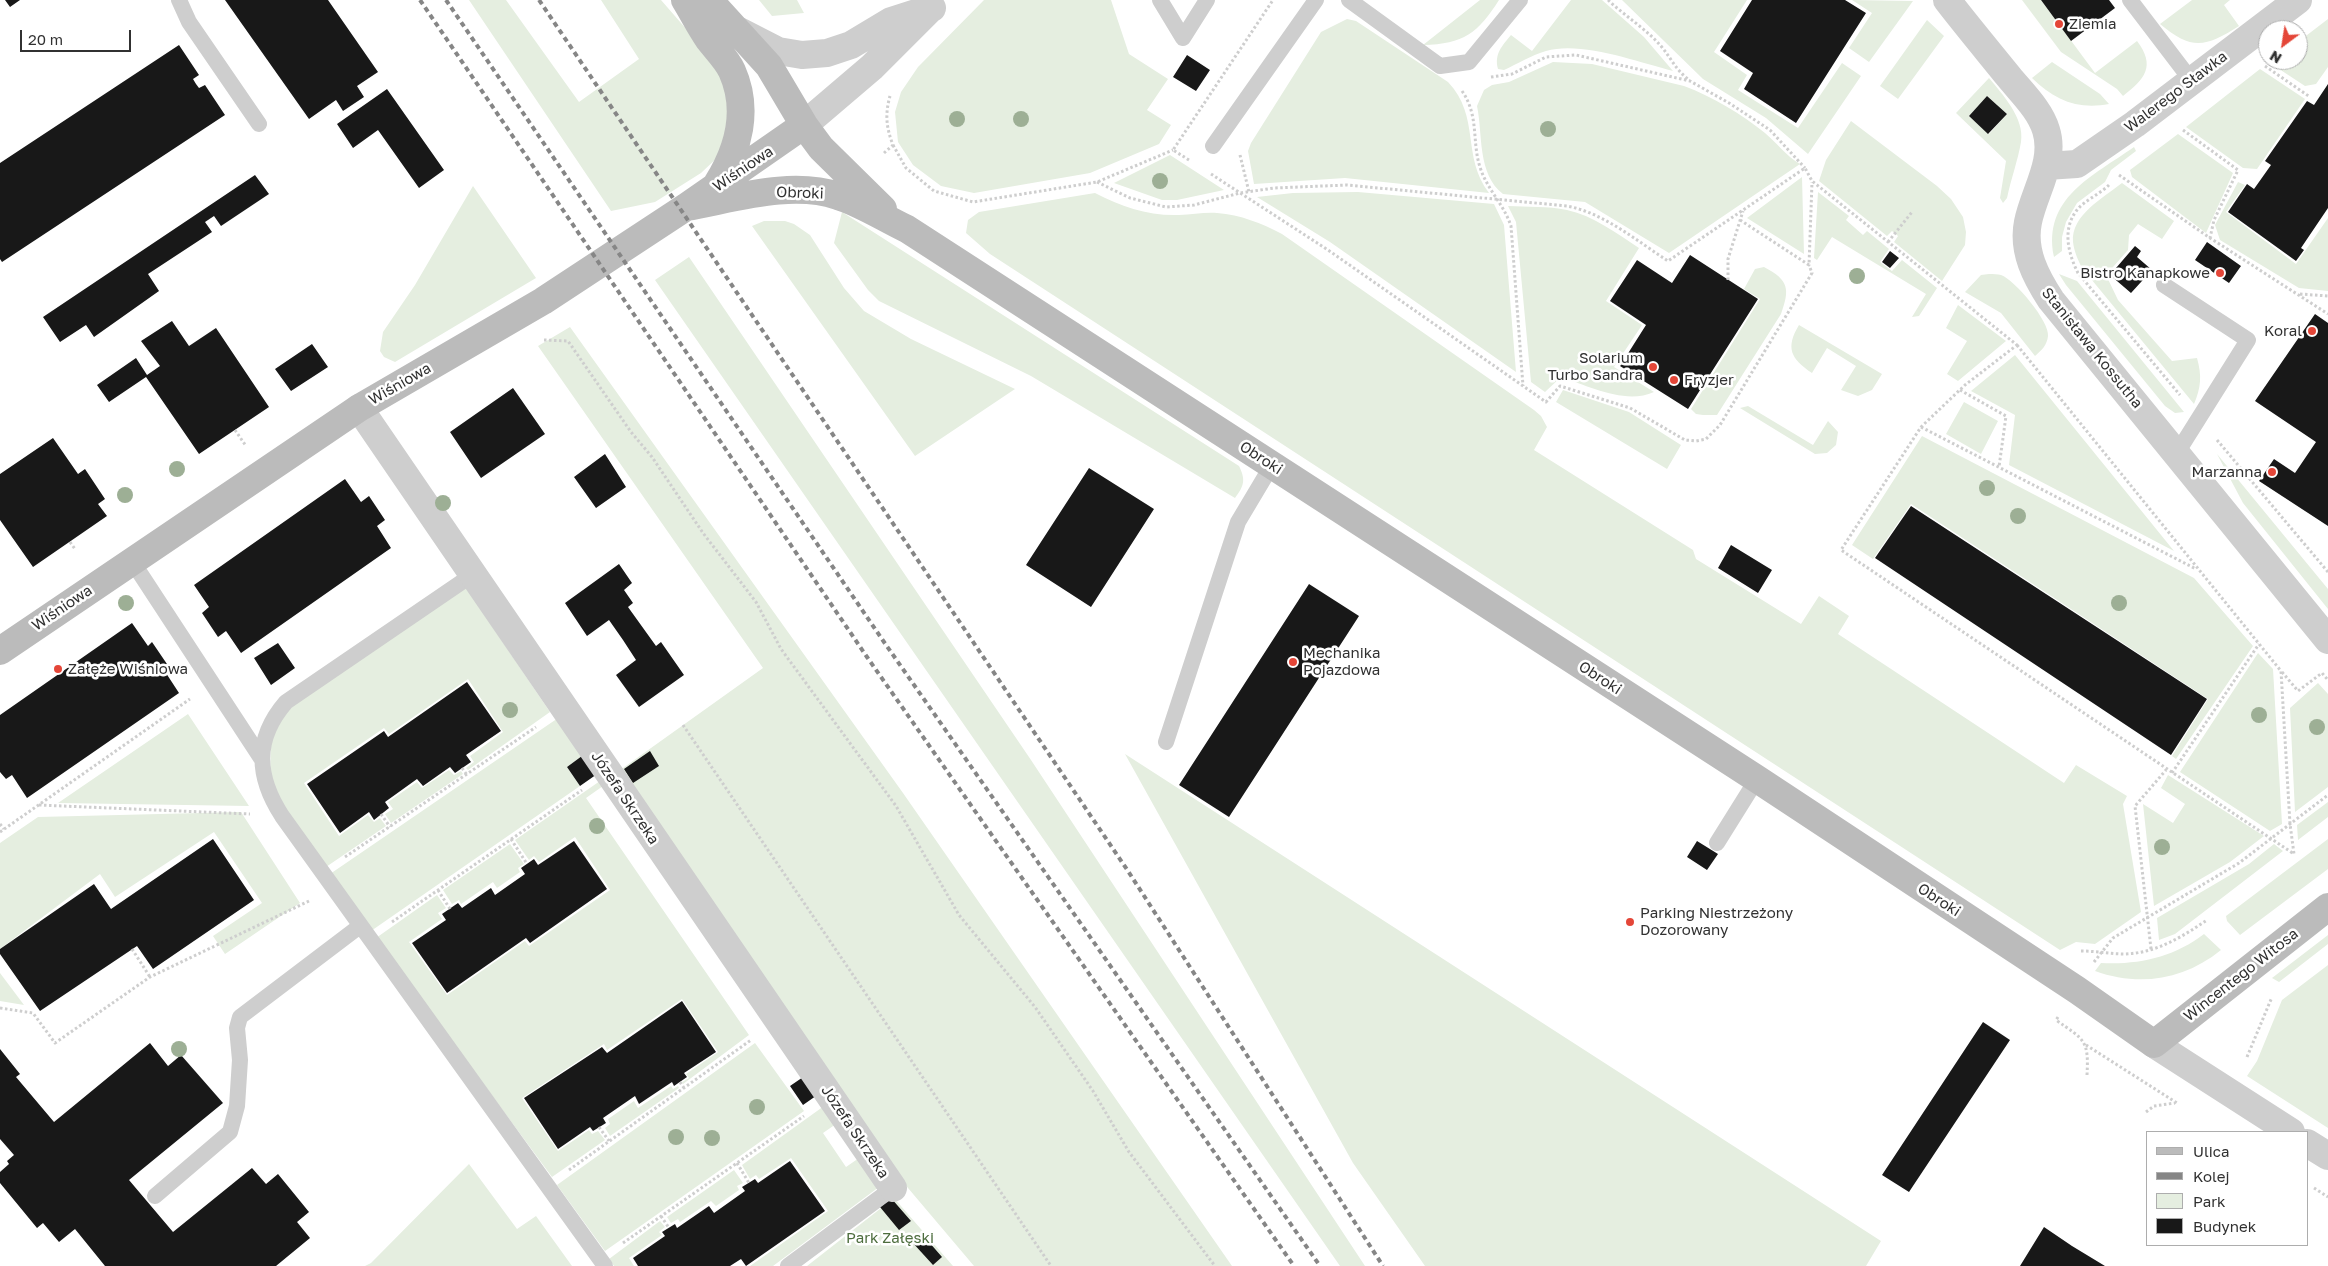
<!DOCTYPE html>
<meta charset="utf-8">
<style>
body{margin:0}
#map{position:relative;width:2328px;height:1266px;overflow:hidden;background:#fff;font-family:"Golos Text",sans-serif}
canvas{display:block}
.legend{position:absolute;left:2146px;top:1131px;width:162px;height:115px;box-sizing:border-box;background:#fff;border:1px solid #adadad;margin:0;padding:6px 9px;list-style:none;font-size:15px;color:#313131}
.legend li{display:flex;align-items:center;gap:10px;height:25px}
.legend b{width:25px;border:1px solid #adadad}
.north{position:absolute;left:2258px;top:20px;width:50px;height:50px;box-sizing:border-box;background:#fff;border:1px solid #adadad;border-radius:50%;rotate:211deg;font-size:14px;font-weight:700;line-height:20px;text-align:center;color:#313131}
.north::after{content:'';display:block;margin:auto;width:18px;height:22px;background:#e44638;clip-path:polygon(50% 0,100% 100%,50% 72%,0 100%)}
.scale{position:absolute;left:20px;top:30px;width:111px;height:22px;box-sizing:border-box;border:2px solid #313131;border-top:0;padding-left:6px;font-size:15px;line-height:18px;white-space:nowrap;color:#313131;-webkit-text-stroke:4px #fff;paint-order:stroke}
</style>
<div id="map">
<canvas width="2328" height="1266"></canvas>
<ul class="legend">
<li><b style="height:6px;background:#bbb"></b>Ulica</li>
<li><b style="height:6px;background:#868686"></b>Kolej</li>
<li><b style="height:14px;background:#e5eee0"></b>Park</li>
<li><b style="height:14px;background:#181818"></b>Budynek</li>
</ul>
<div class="north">N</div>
<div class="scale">20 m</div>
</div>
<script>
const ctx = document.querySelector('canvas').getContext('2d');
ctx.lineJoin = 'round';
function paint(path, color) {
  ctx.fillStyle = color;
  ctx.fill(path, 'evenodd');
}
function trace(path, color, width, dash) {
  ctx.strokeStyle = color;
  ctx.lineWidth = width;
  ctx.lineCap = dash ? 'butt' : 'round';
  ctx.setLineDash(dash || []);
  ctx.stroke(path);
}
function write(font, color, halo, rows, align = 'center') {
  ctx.font = font + ' "Golos Text",sans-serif';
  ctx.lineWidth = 5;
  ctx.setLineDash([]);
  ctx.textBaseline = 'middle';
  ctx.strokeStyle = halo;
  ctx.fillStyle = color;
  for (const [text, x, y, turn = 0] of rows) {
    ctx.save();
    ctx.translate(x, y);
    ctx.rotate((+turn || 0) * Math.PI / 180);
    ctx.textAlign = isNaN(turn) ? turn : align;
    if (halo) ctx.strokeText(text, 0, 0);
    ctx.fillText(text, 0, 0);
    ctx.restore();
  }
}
paint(new Path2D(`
 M469 0H506L579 102 639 59 601 0H661L701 46 725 84 729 123 718 157 701 173 655 202 611 211Z
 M759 0H797L804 13 772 16Z
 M984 0H1111L1129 54 1168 79 1147 110 1171 125 1159 144 1090 173 974 193 941 186 913 165 898 142 895 112 901 92 918 67Z
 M1480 0H1499C1478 33 1464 44 1423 45Z
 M1571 0H1602L1644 37 1673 71C1637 62 1582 41 1546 51 1532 55 1517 64 1504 70L1498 69C1494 54 1502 46 1511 35L1532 51Z
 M1622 0H1747L1714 52 1747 75 1738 90 1798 128 1842 63 1861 76 1808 154 1766 118 1703 79Z
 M1852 0 1913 1 1869 62 1849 48 1872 13Z
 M2022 0H2041L2095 73 2137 41C2156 66 2145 79 2123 96L2117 89 2061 52Z
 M2192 0H2230L2224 5 2239 26C2206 47 2192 51 2160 24Z
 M1347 19 1356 21 1448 82C1481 117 1461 156 1489 193L1345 178 1254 184 1248 151 1251 143 1321 32Z
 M2328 19V67L2316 84 2305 86 2270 63 2274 60H2298V42Z
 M1927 20 1944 36 1898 99 1880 86Z
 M1553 62 1592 64 1684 86C1713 97 1740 113 1765 133 1777 143 1786 156 1800 164L1669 253 1585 202 1503 194C1477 174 1483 134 1477 106L1484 90 1492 85 1509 82Z
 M2052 62 2100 94 2109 104C2078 110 2054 100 2032 78Z
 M2260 69 2305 99 2257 169 2243 168 2186 127Z
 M1989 78C2002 94 2025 118 2021 142 2018 160 2011 179 2007 198L2003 203 2000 198 2006 161 1956 113ZM1987 96 2007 114 1989 134 1969 116Z
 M1851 121 1937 186 1951 199 1963 217 1966 232 1965 245 1942 281 1894 242 1898 236 1892 231 1887 236 1819 181 1826 160Z
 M2178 134 2233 173 2206 233 2132 177 2130 170Z
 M2134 147 2136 151 2111 170 2105 182 2077 203 2066 222 2062 237V251L2054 257C2042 198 2093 176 2134 147Z
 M1170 155 1224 190 1177 200H1162L1114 183Z
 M1802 177 1804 254 1747 218Z
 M2238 182 2245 185 2226 212 2296 264 2328 218V291L2299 288 2220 240 2215 225Z
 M2122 183 2174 221 2162 239 2138 224 2129 235 2128 250 2106 275 2118 300 2172 361 2197 358C2202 376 2201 387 2194 404L2082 268C2078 260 2074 251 2073 242 2071 215 2103 198 2122 183Z
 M473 186 536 278 395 362 384 357 380 351 383 332 415 285Z
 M1358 192 1494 204 1504 225 1516 372 1330 242 1257 197 1293 193Z
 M1818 192 1849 216 1846 220 1863 235 1867 231 1889 249 1880 262 1892 271 1902 260 1937 288 1919 316 1912 317 1926 294 1832 237 1817 260 1814 258Z
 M1095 193C1122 207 1148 216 1179 215 1192 215 1204 212 1217 213 1241 215 1261 223 1282 234L1534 410 1541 416 1547 427 1534 450 1693 550 1696 559 1801 624 1819 596 1849 616 1838 634 2064 783 2076 765 2127 796 2123 804 2141 912 2095 944 2076 942 2060 950 990 254 966 233 968 220 979 212Z
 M1508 206C1527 207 1548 206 1567 210 1594 216 1616 233 1639 248L1606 301 1642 325 1614 367 1654 392C1625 405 1589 386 1561 377L1545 392 1531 382 1516 222Z
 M842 212 1239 466C1246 480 1244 486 1235 498L1031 376 879 301 868 290 834 243Z
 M764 221H785L794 224 810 235 844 288 864 311 911 339 1015 389 915 456 752 226Z
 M689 257 1031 760 1365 1266H1340L655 280Z
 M1764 267C1789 280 1790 289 1781 314L1717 415H1703L1696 414 1691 409 1760 299 1744 289 1755 269Z
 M1989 274C1993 274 1998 274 2001 275 2015 280 2050 322 2048 336 2047 345 2042 350 2035 356L2001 313 1965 292 1981 275Z
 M2059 274 2077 281 2184 412 2175 413 2165 406 2066 285Z
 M1958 305 2006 341 1958 381 1947 374 1967 341 1946 328Z
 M1799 325 1882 374 1872 390 1858 396 1841 390 1856 366 1827 348 1812 373C1791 359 1785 348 1799 325Z
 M570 327 903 793 1232 1266H974L897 1175 616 773 763 668 538 346Z
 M2015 355 2174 551 2009 465 2015 415 1971 391Z
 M1563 390 1629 412 1681 445 1667 469 1556 402Z
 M1964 402 1998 421 1981 454 1946 434Z
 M1748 406 1813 445 1828 421 1838 432 1836 445 1827 453 1815 454 1740 408Z
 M1922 436 2194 578 2253 646 2176 759 2172 756 2208 699 1911 504 1873 559 1852 545Z
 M2217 454 2328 589V609L2243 503Z
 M464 585 550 712 468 770 466 768 474 762 470 756 503 732 468 679 389 734 384 728 304 783 339 836 368 815 374 822 380 818 386 826 326 867 276 797 270 778 271 739 289 706Z
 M2258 653 2273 669 2282 824 2270 831 2180 772Z
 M2318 683 2328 694V787L2295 812 2290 708Z
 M188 714 249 806 58 803Z
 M561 716 586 753 567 767 580 786 371 931 330 874Z
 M1125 754 1881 1241 1866 1266H1425L1353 1163Z
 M449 770 454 775 461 771 463 774 391 823 385 814 393 809 388 802 417 782 422 788Z
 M2168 775 2264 836 2230 862 2154 906 2143 804 2173 823 2185 804 2161 788Z
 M600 781 603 786 586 798 749 1035 683 1084 682 1082 689 1078 686 1074 718 1052 682 999 607 1050 604 1044 522 1098 558 1151 589 1130 592 1134 598 1131 605 1140 552 1177 376 938 437 895 446 908 438 913 442 919 409 942 447 995 525 941 529 946 610 890 575 837 539 862 534 856 529 860 515 840Z
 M2328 802V817L2298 840 2297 825Z
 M241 812 300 903 225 954 213 936 262 903 214 832 115 897 100 874 0 949V843L38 817Z
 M2328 839V869L2240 935 2227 921 2226 916Z
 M510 844 524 864 518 868 520 872 497 888 493 882 461 904 459 900 452 904 443 890Z
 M2274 844 2283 851 2175 934 2159 940 2157 918 2249 864Z
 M2204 934 2221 950C2184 980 2139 987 2095 971L2101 963C2139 965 2174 957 2204 934Z
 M2328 935V944L2279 982 2272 978Z
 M2328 965V1128L2247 1076 2257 1061 2282 1000Z
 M0 973 24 1005 0 1001Z
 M755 1043 804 1111 605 1251 557 1185Z
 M671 1086 673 1089 678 1086 679 1088 610 1136 605 1128 610 1124 608 1119 634 1101 638 1108Z
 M824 1106 836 1124 823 1133 846 1167 859 1158 879 1187 773 1266H750L828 1211 791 1158 759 1179 756 1175 750 1179 742 1165Z
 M469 1164 517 1229 536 1216 572 1266H365L371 1263Z
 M734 1170 743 1183 737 1186 739 1190 716 1206 711 1201 680 1222 678 1219 671 1223 667 1217Z
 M894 1198 953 1266H807Z
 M660 1221 665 1227 659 1232 662 1235 629 1258 634 1266H614L609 1259Z`), '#e5eee0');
paint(new Path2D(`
 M5 0H20L10 7Z
 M225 0H328L378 72 357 86 364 97 343 111 336 100 309 119Z
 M1752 0H1845L1866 13 1796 123 1744 89 1753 73 1720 51Z
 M2041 0H2109L2115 8 2071 41Z
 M179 45 199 75 193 79 196 84 199 88 205 85 225 115 2 262 0 259V163Z
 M1187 55 1210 70 1196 91 1173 77Z
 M2328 84V208L2301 248 2304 250 2296 261 2228 212 2247 184 2254 189 2271 165 2265 161 2307 101 2314 105Z
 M387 89 444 170 419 188 378 130 353 148 337 124Z
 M1987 96 2007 114 1988 134 1969 116Z
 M255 175 269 194 221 226 214 216 205 222 212 232 148 274 159 291 94 337 86 325 60 342 43 317Z
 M2207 242 2241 266 2229 283 2195 260Z
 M2135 246 2141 251 2137 257 2152 270 2131 293 2110 275Z
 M1890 251 1899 258 1890 268 1882 262Z
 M1690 255 1758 299 1688 409 1620 366 1646 325 1610 301 1637 260 1672 283Z
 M2315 314 2328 323V526L2259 481 2274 459 2295 473 2316 442 2255 401Z
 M172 321 189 346 216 328 269 407 199 454 146 377 109 402 97 385 136 358 147 375 160 366 141 341Z
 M312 344 328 367 291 391 275 369Z
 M513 388 545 434 481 478 450 432Z
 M53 438 78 474 85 469 105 499 98 504 107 516 33 567 0 520V474Z
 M605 454 626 487 596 508 574 477Z
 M1089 468 1154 509 1091 607 1026 565Z
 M345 479 361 502 369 496 385 520 377 526 391 548 241 653 226 631 218 637 202 613 209 607 194 585Z
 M1911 506 2207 699 2171 755 1875 558Z
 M1731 545 1772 570 1758 593 1718 568Z
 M619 564 632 583 624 590 633 603 628 607 656 646 661 642 684 675 639 707 616 675 636 660 623 640 609 620 587 636 565 603Z
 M1309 584 1359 616 1229 817 1179 785Z
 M132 623 148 646 152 642 169 667 164 670 179 693 27 798 12 775 6 779 0 772V715Z
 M278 643 295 668 271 685 254 658Z
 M467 682 501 731 466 755 471 762 455 773 450 767 423 786 417 779 385 802 389 808 374 820 369 812 340 833 307 784 384 731 388 737Z
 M650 751 659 766 633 783 624 769Z
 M586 753 600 772 580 786 567 767Z
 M213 839 254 900 153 969 137 946 40 1011 0 954V949L94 884 111 909Z
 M574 841 607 889 530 943 526 938 447 993 412 943 446 920 442 914 458 903 462 908 491 888 495 895 525 874 521 868 534 859 538 865Z
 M1697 841 1718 854 1707 870 1687 857Z
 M682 1001 716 1052 684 1073 687 1077 674 1086 672 1082 639 1104 635 1096 603 1118 606 1123 593 1131 590 1127 558 1149 524 1098 602 1047 607 1053Z
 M1983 1022 2010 1040 1909 1192 1882 1175Z
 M150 1043 168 1066 181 1055 223 1103 129 1180 173 1232 252 1168 266 1184 278 1174 309 1212 297 1222 310 1238 276 1266H105L75 1229 59 1242 43 1223 37 1228 0 1183V1172L9 1164 7 1161 14 1155 0 1139V1049L20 1074 16 1077 54 1122Z
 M809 1073 823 1091 803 1105 790 1086Z
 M790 1161 825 1211 746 1266 741 1259 730 1266H638L633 1258 665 1236 662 1232 675 1224 677 1228 709 1206 714 1213 745 1191 742 1187 755 1179 758 1183Z
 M891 1198 911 1221 899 1230 880 1207Z
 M2044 1227 2072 1246 2105 1266H2020Z
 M922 1234 942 1257 933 1265 912 1242Z`), '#181818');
trace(new Path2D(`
 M1608 0C1625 16 1646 29 1661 46 1671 58 1676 70 1688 79
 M2265 66 2310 97
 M1491 77 1512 74 1546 57 1576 55 1690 81 1729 103 1770 130 1805 168
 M1462 91C1480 117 1471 143 1481 170 1488 190 1504 205 1511 226L1523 386
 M2183 130 2238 170 2214 220 2210 238
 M893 145 906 168 934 191 973 202 1097 182 1173 150
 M884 153 893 145C886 127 885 114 890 96
 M1240 155 1249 192
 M1189 160 1173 150 1273 0
 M1211 174 1328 250 1546 402 1560 386 1630 408 1685 440 1696 441 1706 439 1720 425 1812 273 1809 265
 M2119 175 2210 238 2328 314
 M1097 182 1130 198 1166 207 1194 205 1240 193 1274 188 1347 185 1567 206C1604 213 1637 241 1668 261L1805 168 1812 181 2017 345
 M2109 185C2100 194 2085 200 2077 210 2062 229 2068 253 2078 273L2180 395
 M1740 220 1809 265 1812 182
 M1888 242 1912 212
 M1728 280V259L1743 211
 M2300 294 2328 296
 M544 340 568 341 631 432 652 457 703 533 756 602 781 649 896 806 959 915 1035 1007 1093 1091 1129 1152 1215 1266
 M2017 345 2281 671 2290 824 2294 854 1841 550 1921 427 1965 385Z
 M1960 390 2006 416 1999 467
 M1921 427 2196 569
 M235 430 246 446
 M2217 440 2328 572
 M70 542 75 549
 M2282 672 2298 691 2322 673 2328 680
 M683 725 1051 1266
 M462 768 467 775
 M2172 773 2259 644
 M39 805 250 814
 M381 814 390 827
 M0 824 4 829
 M0 832 190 699
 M511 839 527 864
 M345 857 536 727
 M438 890 450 909
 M392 922 582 790
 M132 949 150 977
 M2151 949 2135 806 2166 770
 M2081 951C2096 951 2110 954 2125 954 2156 953 2182 937 2207 920
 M2094 962 2113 938 2239 863 2328 795
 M0 1008 33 1013 55 1043 150 977 309 901
 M2058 1017 2056 1020C2084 1040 2089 1039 2087 1075
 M2086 1045 2177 1103
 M2247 1057 2272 997
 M680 1082 684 1088
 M2146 1112 2154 1106 2175 1103
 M599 1127 609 1141
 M737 1163 749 1183
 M569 1170 751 1040
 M2314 1188 2328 1197
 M661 1216 669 1228
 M623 1243 804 1116`), '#cecece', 3, [2.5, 2.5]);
trace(new Path2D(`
 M179 0 189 22 259 124
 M1160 0 1183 38 1207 0
 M1349 0 1440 66 1469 62 1520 0
 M2130 0 2191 80
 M1213 146 1316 0
 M2164 285 2248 340 2177 453
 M132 561 261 758
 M472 575 286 702C254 739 256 776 282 816L605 1266
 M1166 742 1238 522 1272 465
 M1717 843 1757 779
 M155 1196 230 1132 237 1106 240 1060 237 1028 240 1017 360 926
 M788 1266 893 1188`), '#cecece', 16);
trace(new Path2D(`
 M1947 0C1967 26 1988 51 2009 77 2022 93 2040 110 2046 130 2056 161 2034 192 2028 222 2022 251 2036 277 2051 300L2328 640
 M739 31 778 51 802 55 827 53 851 45 891 21 932 8
 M804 125 872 67 929 10
 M2046 166 2077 164 2135 124 2298 0
 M359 408 893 1188
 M2154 1044 2291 1132
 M2307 1143 2328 1156`), '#cecece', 28);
trace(new Path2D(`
 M685 0C693 13 700 27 709 40 716 49 727 60 732 71 749 109 739 149 717 184
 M709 0 769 66 804 125 821 148 883 209
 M686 207C733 199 791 180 838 196 861 203 884 218 907 229L1757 779 2077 990 2154 1044 2328 907
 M0 651 359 408 543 301 686 207 804 125`), '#bbb', 28);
trace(new Path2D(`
 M420 0 867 657 1294 1266
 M446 0 884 642 1320 1266
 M539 0 1128 871 1383 1266`), '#868686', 4, [5, 4]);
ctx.fillStyle = '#9daf95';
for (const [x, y] of [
 [957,119],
 [1021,119],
 [1548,129],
 [1160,181],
 [1857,276],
 [177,469],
 [1987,488],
 [125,495],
 [443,503],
 [2018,516],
 [126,603],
 [2119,603],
 [510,710],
 [2259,715],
 [2317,727],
 [597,826],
 [2162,847],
 [179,1049],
 [757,1107],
 [676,1137],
 [712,1138]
]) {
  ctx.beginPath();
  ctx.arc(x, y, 8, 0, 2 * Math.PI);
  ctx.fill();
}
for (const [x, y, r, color] of [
 [2059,24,5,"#e44638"],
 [2220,273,5,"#e44638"],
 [2312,331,5,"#e44638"],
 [1653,367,5,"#e44638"],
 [1674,380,5,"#e44638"],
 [2272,472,5,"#e44638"],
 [1293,662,5,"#e44638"],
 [58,669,5,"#e44638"],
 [1630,922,5,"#e44638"]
]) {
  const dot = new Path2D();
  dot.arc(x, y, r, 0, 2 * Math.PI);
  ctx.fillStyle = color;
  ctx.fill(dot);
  trace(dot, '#fff', 2);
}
write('15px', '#313131', '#fff', [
 ["Ziemia",2069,24],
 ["Bistro Kanapkowe",2210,273,"right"],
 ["Koral",2302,331,"right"],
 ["Solarium",1643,358,"right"],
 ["Turbo Sandra",1643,375,"right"],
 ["Fryzjer",1684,380],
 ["Marzanna",2262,472,"right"],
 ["Mechanika",1303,653],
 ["Pojazdowa",1303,670],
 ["Załęże Wiśniowa",68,669],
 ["Parking Niestrzeżony",1640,913],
 ["Dozorowany",1640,930]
], 'left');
write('15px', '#313131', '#fff', [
 ["Walerego Sławka",2176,92,-37],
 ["Wiśniowa",743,169,-34],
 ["Obroki",800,193,2],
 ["Stanisława Kossutha",2092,348,51],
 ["Wiśniowa",400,384,-30],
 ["Obroki",1261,458,33],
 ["Wiśniowa",62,608,-34],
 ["Obroki",1600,678,33],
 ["Józefa Skrzeka",625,798,56],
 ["Obroki",1939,900,33],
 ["Wincentego Witosa",2241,975,-38],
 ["Józefa Skrzeka",855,1132,56]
]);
write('15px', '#4d6d3e', '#fff', [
 ["Park Załęski",890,1238]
]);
</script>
